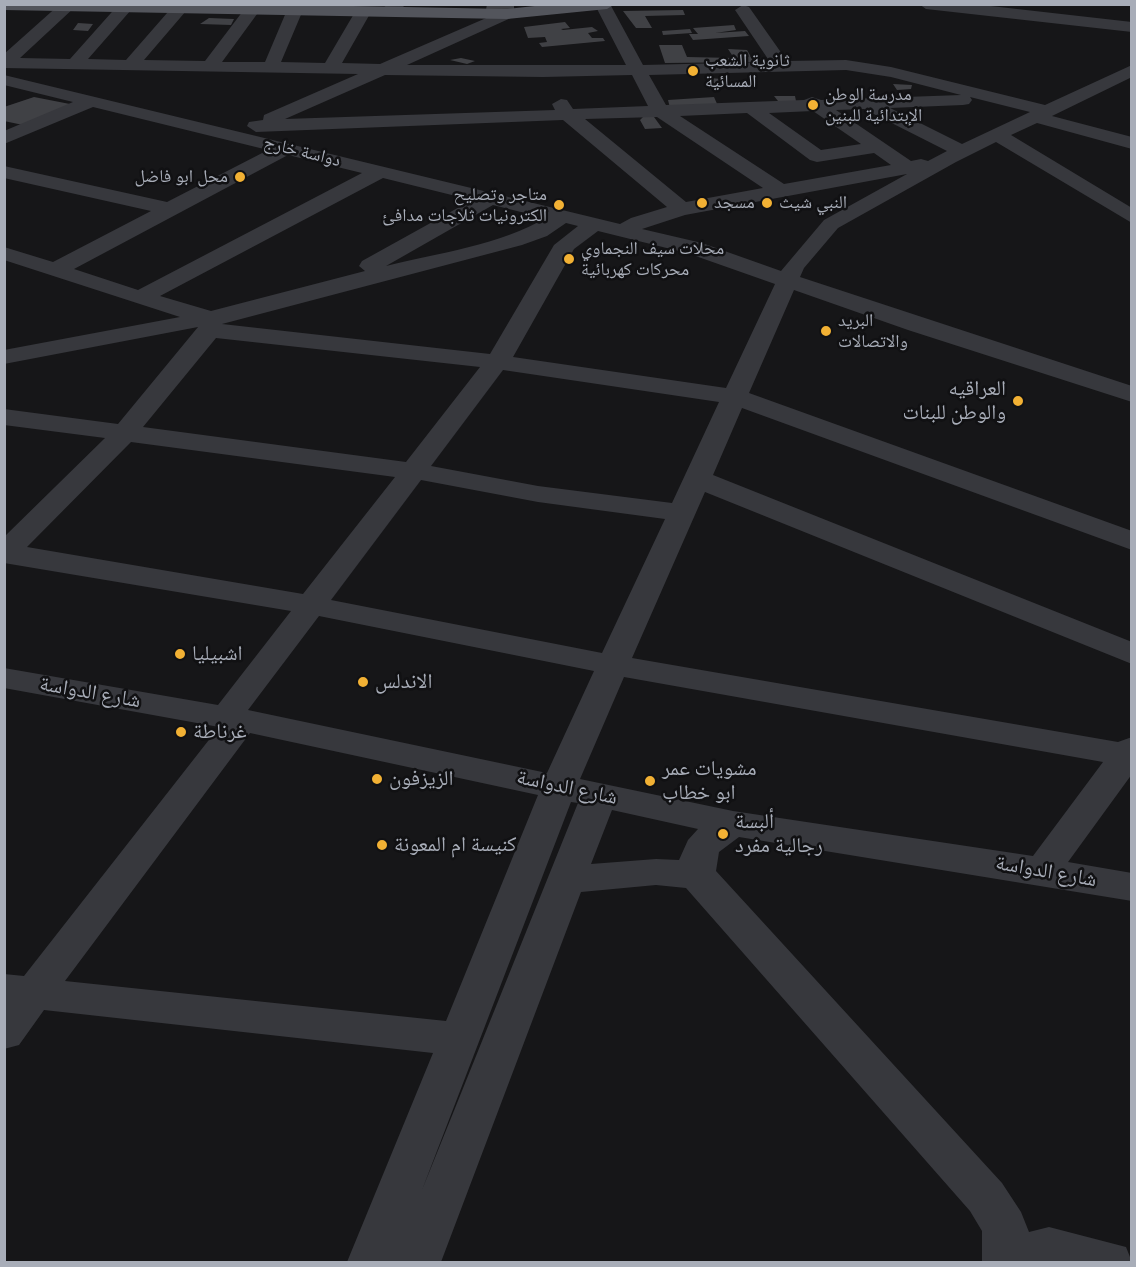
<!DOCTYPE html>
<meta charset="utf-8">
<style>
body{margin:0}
#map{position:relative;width:1136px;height:1267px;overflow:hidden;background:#161618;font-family:"Archivo Narrow",sans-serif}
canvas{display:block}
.frame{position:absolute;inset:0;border:6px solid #a8adb8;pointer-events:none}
</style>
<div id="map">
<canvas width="1136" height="1267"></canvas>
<div class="frame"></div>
</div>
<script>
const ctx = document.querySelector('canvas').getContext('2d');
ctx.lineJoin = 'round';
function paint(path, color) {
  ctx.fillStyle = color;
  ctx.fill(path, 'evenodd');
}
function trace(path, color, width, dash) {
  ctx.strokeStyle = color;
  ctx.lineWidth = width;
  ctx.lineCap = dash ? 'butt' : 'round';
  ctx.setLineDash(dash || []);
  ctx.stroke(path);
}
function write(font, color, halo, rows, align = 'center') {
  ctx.font = font + ' "Archivo Narrow","Noto Naskh Arabic",sans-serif';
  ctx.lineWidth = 5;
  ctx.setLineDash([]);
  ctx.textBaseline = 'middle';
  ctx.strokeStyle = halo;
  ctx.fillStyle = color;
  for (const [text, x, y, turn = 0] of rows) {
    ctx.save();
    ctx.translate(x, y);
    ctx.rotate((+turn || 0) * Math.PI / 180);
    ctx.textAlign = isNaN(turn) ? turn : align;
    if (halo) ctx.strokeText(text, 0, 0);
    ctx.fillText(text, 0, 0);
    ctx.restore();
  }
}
paint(new Path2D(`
 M487 4H514V11L486 10Z
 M683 10 685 15 645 16 652 28H636L623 11Z
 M209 18 234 19 231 25 200 24Z
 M565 22 570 28 561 29 563 30 592 27 598 31 588 33 592 38H603L605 41 542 47 539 43 547 42 545 37 528 38 524 27Z
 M78 23 93 24 88 31 73 30Z
 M734 25 736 30 715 33 745 31 749 36 693 40 689 34H698L693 28Z
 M690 29 692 33 663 35 662 31Z
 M659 45H682L687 57 734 58 728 49 747 50 754 62 665 63Z
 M461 58 475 61 467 64 450 60Z
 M709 78 722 79 725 84 713 85Z
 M893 84 912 85 911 89 897 90Z
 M774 96H795L796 101H778Z
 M34 97 75 105 23 125 4 121V107Z
 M714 97 718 106 670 108 668 100Z
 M643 117H654L662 128 645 129 640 120Z`), '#404145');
paint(new Path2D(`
 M60 4 76 6 20 58 70 59 119 4H131V10L88 59 126 60 174 5 185 4 188 8 186 11 144 60 205 61 246 7 252 5 260 10 222 62H265L287 10 295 5 303 10 281 62 325 63 355 12 363 7 371 12 342 63 380 64 507 9 513 11 515 14 513 17 407 65H626L595 5 610 4 643 65 770 62 735 10 743 5 749 7 787 61 846 60 891 67 1045 105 1132 65V77L1052 116 1132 137V149L1037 123 1011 135 1132 208V223L996 142 956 162 838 228 804 268 800 277 1132 386V402L908 330 794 290 749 393 1132 531V550L742 408 713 475 1132 642V664L705 492 632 658 1118 742 1132 737V774L1068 862 1132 873V901L739 837 719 852 716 871 1002 1183 1021 1212 1029 1232 1049 1227 1126 1247 1132 1262H982V1231L970 1211 686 888 656 885 581 892 441 1262H347L433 1053 44 1010 19 1045 4 1049V974L24 976 219 727 4 688V668L218 705 291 611 4 563V537L105 438 4 425V409L118 424 198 327 4 364V350L180 317 4 260V247L53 262 151 211 4 178V166L167 202 268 150 93 107 4 144V131L73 102 4 85V75L620 224 631 218 667 207 563 120 256 132 247 126 249 122 263 120 264 115 358 74 4 68V54ZM846 70 891 77 961 95 821 100 812 97 804 100 666 105 649 75ZM385 75 543 77 632 75 648 106 573 109 567 100 561 99 552 104 555 110 285 119ZM970 97 1030 112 962 144 890 108 963 105 969 104 972 100ZM864 109 947 151 928 161 921 159 911 161 836 110ZM813 111 861 144 821 150 769 113ZM747 113 810 160 817 162 874 153 891 165 784 184 680 116ZM657 117 763 188 686 202 585 119ZM288 155 362 173 138 290 74 269ZM907 174 824 220 781 271 702 243 642 229 685 215ZM383 178 472 200 362 261 359 266 365 271 211 311 160 296ZM493 205 545 218C504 244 434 254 386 266ZM566 223 578 226 554 245 490 354 222 324 522 245 547 236ZM598 231 687 253 775 284 726 388 513 357 574 249ZM216 338 480 367 406 462 143 427ZM503 370 719 402 672 503 538 486 431 466ZM131 442 395 477 303 594 27 547ZM421 480 538 502 665 519 602 653 331 600ZM319 616 594 671 547 773 248 710ZM624 677 1103 762 1033 856 733 811 580 779ZM250 733 538 795 446 1021 65 981ZM571 802 578 803 422 1190ZM612 810 698 829 688 840 679 860 656 859 591 864Z
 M388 4H407L392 15H380L378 12Z
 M919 4H973L1132 22V32L926 9Z`), '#37383d');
paint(new Path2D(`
 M4 4H251L507 9 553 4H615L607 9 507 19 4 10Z`), '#53555c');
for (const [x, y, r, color] of [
 [693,71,6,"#f2b134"],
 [813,105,6,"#f2b134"],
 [240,177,6,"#f2b134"],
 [702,203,6,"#f2b134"],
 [767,203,6,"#f2b134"],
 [559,205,6,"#f2b134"],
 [569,259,6,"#f2b134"],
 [826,331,6,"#f2b134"],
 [1018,401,6,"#f2b134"],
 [180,654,6,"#f2b134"],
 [363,682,6,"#f2b134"],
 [181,732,6,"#f2b134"],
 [377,779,6,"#f2b134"],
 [650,781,6,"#f2b134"],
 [723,834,6,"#f2b134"],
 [382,845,6,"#f2b134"]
]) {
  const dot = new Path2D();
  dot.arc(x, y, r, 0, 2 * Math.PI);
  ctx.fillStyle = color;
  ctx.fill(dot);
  trace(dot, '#111113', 2);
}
write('18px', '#a8adb8', '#111113', [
 ["ثانوية الشعب",705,61],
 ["المسائية",705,82],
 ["مدرسة الوطن",825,95],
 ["الإبتدائية للبنين",825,116],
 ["محل ابو فاضل",228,177,"right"],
 ["متاجر وتصليح",547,195,"right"],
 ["الكترونيات ثلاجات مدافئ",547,216,"right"],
 ["مسجد",714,203],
 ["النبي شيث",779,203],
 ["محلات سيف النجماوي",581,249],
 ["محركات كهربائية",581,270],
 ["البريد",838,321],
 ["والاتصالات",838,342]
], 'left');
write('18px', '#a8adb8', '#111113', [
 ["دواسة خارج",302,152,14]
]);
write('21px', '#a8adb8', '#111113', [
 ["العراقيه",1006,389,"right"],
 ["والوطن للبنات",1006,413,"right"],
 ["اشبيليا",192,654],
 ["الاندلس",375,682],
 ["غرناطة",193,732],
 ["مشويات عمر",662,769],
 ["ابو خطاب",662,793],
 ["الزيزفون",389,779],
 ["ألبسة",735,822],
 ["رجالية مفرد",735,846],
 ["كنيسة ام المعونة",394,845]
], 'left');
write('21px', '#a8adb8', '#111113', [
 ["شارع الدواسة",90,693,10],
 ["شارع الدواسة",567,788,12],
 ["شارع الدواسة",1046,872,10]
]);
</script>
